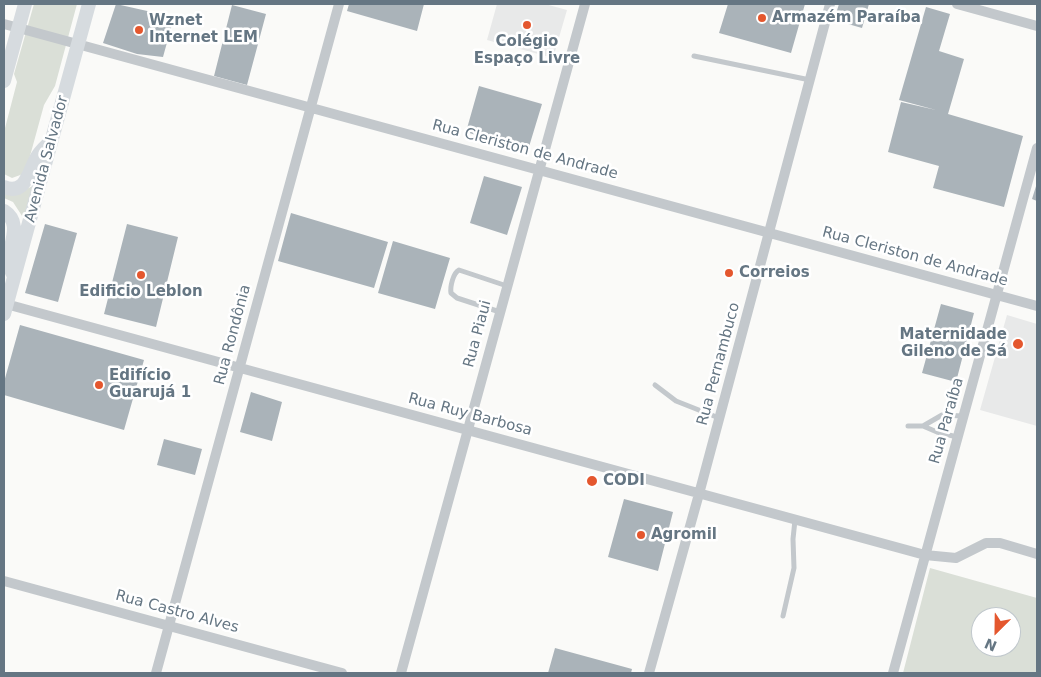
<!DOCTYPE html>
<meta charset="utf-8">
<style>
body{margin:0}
#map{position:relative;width:1041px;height:677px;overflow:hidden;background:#fafaf8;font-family:"DejaVu Sans",sans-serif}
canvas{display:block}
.frame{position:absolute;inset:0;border:5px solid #657683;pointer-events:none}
.north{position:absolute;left:971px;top:607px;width:50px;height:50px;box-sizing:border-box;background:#fff;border:1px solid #c1c8cd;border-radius:50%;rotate:203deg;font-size:14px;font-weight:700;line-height:20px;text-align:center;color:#657683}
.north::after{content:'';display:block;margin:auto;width:18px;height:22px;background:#e4572e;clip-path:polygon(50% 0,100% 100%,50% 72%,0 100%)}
</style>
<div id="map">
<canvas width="1041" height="677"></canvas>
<div class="frame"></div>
<div class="north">N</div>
</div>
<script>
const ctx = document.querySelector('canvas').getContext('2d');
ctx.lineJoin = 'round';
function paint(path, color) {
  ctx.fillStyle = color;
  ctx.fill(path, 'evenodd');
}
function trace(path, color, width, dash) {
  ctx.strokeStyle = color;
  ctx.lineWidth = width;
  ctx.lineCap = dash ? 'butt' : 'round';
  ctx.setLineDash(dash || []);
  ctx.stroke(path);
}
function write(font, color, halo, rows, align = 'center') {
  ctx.font = font + ' "DejaVu Sans",sans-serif';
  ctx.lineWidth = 5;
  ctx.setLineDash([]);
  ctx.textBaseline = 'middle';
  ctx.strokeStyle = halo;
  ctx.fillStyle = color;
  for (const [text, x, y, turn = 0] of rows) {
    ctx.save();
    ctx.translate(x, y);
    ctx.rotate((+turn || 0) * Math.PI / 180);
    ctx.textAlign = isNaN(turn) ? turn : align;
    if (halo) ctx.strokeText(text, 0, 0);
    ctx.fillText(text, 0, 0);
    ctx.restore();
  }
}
paint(new Path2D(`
 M497 4H545L567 10 553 58 487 40Z
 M1007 315 1037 324V426L980 410Z`), '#e8e9e9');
paint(new Path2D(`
 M34 4H77L55 86 44 105 27 167 23 174 12 178 4 174V132L17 82 14 74Z
 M33 186 24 219 13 202 4 198V192L15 194Z
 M930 568 1037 598V673H903ZM981 617H1011V647H981Z`), '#dadfd7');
paint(new Path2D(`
 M116 4 174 17 163 57 137 54 103 43Z
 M349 4H424L417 31 347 11Z
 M728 4H805L791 53 719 33Z
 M839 4H869L862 28 834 20Z
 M232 5 266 14 247 85 214 76Z
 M926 7 950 14 939 51 964 59 948 114 1023 136 1004 207 933 188 939 166 888 152 901 102 936 110 899 100Z
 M479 86 542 104 528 150 466 132Z
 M484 176 522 187 507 235 470 223Z
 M1037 183V201L1032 199Z
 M291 213 388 242 374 288 278 261Z
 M45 224 77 233 58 302 25 293Z
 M127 224 178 237 156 327 104 314Z
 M393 241 450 258 435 309 378 293Z
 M941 304 974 313 956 382 922 373Z
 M20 325 144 360 124 430 4 395V382Z
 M251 392 282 402 272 441 240 432Z
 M164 439 202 449 195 475 157 465Z
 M624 499 673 512 658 571 608 557Z
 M555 648 632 669 631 673H548Z`), '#aab3b9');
trace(new Path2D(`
 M694 56 810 80
 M500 312 457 298 451 293C450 287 453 273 459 270L507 286
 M655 385 676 401 719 418
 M908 426H923L942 415 963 416
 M923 426 937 432 957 437
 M783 616 794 568 793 539 795 520`), '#c3c8cc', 5);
trace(new Path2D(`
 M957 4 1037 26
 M4 24 1037 306
 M6 304 925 555 956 558 986 543H1000L1037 554
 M4 581 342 673
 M156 673 339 4
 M401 673 585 4
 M649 673 699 494 830 4
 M893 673 1037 148`), '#c3c8cc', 10);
trace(new Path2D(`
 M4 81 25 4
 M4 187C26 196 29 170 37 157 40 151 45 147 50 142
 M4 211C23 223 9 244 9 261 9 267 11 271 14 276
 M4 314 89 4`), '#d6dbdf', 14);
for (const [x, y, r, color] of [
 [762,18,5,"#e4572e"],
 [527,25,5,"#e4572e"],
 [139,30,5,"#e4572e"],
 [729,273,5,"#e4572e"],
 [141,275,5,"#e4572e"],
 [1018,344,6,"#e4572e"],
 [99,385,5,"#e4572e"],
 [592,481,6,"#e4572e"],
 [641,535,5,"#e4572e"]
]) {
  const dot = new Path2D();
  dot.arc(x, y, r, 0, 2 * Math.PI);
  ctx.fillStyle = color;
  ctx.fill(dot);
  trace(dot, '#fff', 2);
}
write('bold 15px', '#657683', '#fff', [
 ["Armazém Paraíba",772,18],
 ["Wznet",149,21],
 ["Internet LEM",149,38],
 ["Colégio",527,42,"center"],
 ["Espaço Livre",527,59,"center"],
 ["Correios",739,273],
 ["Edificio Leblon",141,292,"center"],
 ["Maternidade",1007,335,"right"],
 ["Gileno de Sá",1007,352,"right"],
 ["Edifício",109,376],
 ["Guarujá 1",109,393],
 ["CODI",603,481],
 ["Agromil",651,535]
], 'left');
write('15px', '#657683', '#fff', [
 ["Rua Cleriston de Andrade",525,150,15],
 ["Avenida Salvador",47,159,-75],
 ["Rua Cleriston de Andrade",915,257,15],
 ["Rua Piaui",478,334,-75],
 ["Rua Rondônia",233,335,-75],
 ["Rua Pernambuco",719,364,-75],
 ["Rua Ruy Barbosa",470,415,15],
 ["Rua Paraíba",947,421,-74],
 ["Rua Castro Alves",177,612,15]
]);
</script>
